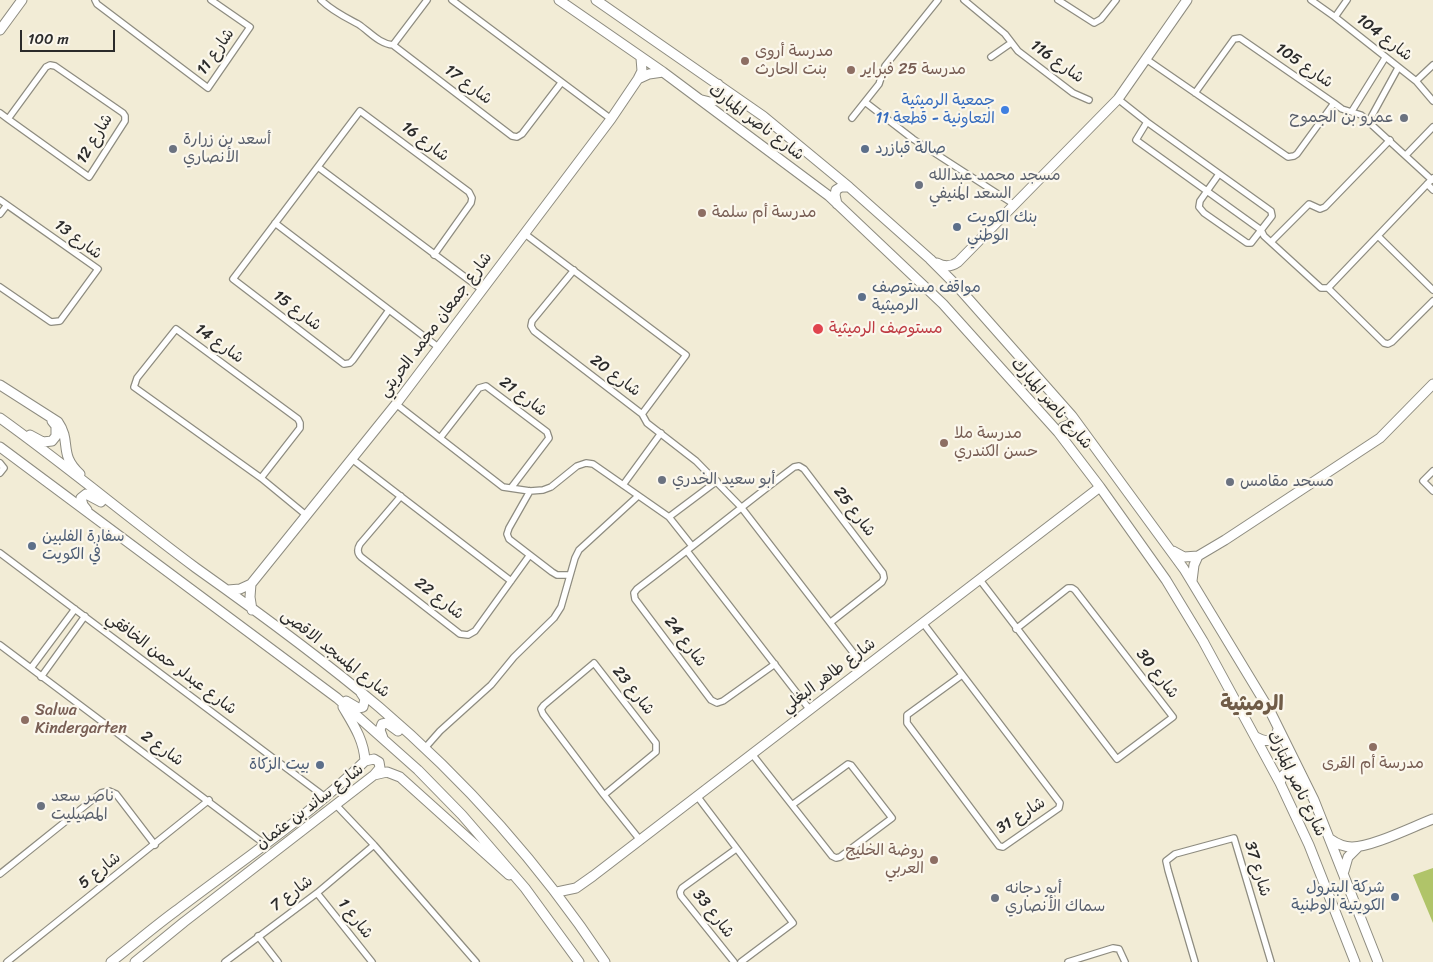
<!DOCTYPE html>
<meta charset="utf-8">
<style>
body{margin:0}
#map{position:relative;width:1433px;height:962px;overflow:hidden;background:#f2ecd6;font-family:Sriracha,sans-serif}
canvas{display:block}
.scale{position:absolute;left:20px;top:30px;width:95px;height:22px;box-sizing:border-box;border:2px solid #2b2b2b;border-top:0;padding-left:6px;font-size:15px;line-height:18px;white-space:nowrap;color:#2b2b2b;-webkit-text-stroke:4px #fbf7ec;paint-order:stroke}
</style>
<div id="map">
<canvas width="1433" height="962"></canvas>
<div class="scale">100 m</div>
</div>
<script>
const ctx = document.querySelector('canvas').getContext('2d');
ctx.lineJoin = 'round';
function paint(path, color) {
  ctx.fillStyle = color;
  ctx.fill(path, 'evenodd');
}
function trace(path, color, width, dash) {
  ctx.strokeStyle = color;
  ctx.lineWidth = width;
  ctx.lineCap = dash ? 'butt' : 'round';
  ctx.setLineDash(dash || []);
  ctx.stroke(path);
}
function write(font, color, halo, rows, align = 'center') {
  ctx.font = font + ' Sriracha,"Playpen Sans Arabic",sans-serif';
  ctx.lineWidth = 4.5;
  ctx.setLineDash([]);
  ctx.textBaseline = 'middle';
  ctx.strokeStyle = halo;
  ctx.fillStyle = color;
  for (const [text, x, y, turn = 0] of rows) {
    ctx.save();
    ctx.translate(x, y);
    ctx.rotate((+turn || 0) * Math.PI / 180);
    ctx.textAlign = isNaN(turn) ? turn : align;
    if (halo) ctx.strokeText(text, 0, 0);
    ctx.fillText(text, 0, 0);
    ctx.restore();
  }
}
paint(new Path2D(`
 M1433 868V923L1413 875Z`), '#b0c469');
const street = new Path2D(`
 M95 0 97 4 208 88 250 27 211 0
 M321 0C332 11 345 17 358 24 369 31 379 44 393 45L512 136 517 137 522 134 561 83
 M452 0 611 119
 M964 0 1005 34 1018 51 1073 93 1089 100
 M1058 0 1094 23 1101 19 1116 0
 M1311 0 1335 17 1416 81 1433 101
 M1335 17 1347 0
 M393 45 427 0
 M991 57 1011 43
 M1146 59 1288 157 1294 156 1297 154 1334 103
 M1416 81 1433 65
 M1195 93 1234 39 1240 38 1334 103 1342 109 1361 115 1432 180
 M1118 99 1147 122 1271 211 1272 216 1251 243H1247L1204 213 1199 207 1200 201 1219 174
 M865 102 913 139 1015 205
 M1352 111 1385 58
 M0 113 8 119 89 177 125 121V116L123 113 55 66 50 65 46 67 8 119
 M852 118 879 84 885 66 938 0
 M1369 121 1398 68
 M1147 122 1136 140 1261 230 1264 236 1321 288H1328
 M1406 155 1433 127
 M318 167 481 289
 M1427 184 1433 190
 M0 200 98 269 60 321 51 322 0 287
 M0 214 7 205
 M275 223 438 347
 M525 234 686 355 642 414
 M1378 236 1433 290
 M1271 242 1309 204 1320 209 1325 207 1390 140
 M574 270 532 321 531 326 534 331 642 414 647 423 696 461 741 507 865 668
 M1328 288 1433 178
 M1328 288 1384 343 1388 344 1392 342 1433 301
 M389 310 353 360 350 363 344 364 233 279 360 111 469 192 472 198 471 203 434 255
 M396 404 503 487 530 491 543 490 551 487 577 466 586 463 593 464 669 517 692 546
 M440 438 479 388 486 386 547 432 549 438 511 488
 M352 459 511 581
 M0 463 4 468 0 473
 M1433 471 1423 481 1433 491
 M261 478 300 428V423L298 419 176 329 137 378 134 387 261 478 306 515
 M623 485 661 433
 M530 491 509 528 507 534 509 539 552 572 557 575H570
 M401 496 360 544C357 549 357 553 361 557L460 634 468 635 475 631 529 556
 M669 517 717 481
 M687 551 810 710
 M0 553 325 797
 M980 580 1117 759 1173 717 1075 590 1072 588H1068L1016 629
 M923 623 1060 803 1059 808 1003 847 999 846 907 723V715L962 675
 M0 645 266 845
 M775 664 723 701 717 703 711 700 635 599 634 593 637 589C690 549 741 507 794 467L799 466 804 469 883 573 884 578 882 582 831 622
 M31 668 75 609
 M41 677 85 616
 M425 748 440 731 491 685 514 657 554 618 561 607 575 558 579 550 638 496
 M752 754 832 856 836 858 840 857 892 818 851 765 848 764 792 805
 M604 795 656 752V743L594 663 544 705 541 709 543 714 604 795 640 840
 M697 796 793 923 741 962
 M336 805 374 845 476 962
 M0 874 101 793 109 791 116 794 155 845
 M317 893 372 962
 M258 936 278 962
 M7 962 209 800
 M225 962 317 893 374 845
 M734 962 681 896 680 892 682 888 736 849
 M1068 962 1113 948 1119 949 1125 962
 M1195 962 1168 870 1166 861 1175 854 1234 838 1271 962`);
const secondary = new Path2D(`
 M559 0 663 72 829 196 943 304 1058 432 1100 487 1166 580 1203 641 1280 783 1309 845 1355 962
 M596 0 763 116 849 187 930 259 957 286 1072 416 1184 569 1270 711 1314 800 1378 962
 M0 30 22 0
 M638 79 649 74 663 72
 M702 100 710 102 718 100 721 93 718 84
 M837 204 835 195 836 190 841 187H849
 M937 263C944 267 951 267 958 262L1118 99 1187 0
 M0 385 58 422C72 442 58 454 80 474
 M0 418C67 466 130 519 196 568 258 612 321 658 379 707 466 781 542 867 605 962
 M30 435 43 442 52 441 56 436V426L52 421
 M1063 438V427L1070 424 1080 430
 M0 447 337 698 418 770 462 815 525 888 579 962
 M87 510 83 505 81 498 86 494 101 502
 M1173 551 1184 557 1198 556 1225 540 1380 438 1433 384
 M1192 581 1194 565 1198 556
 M251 584 250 597 252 610
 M228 590 240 589 251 584 396 404 611 119 638 79 642 71 641 58
 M346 701 358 708 363 707 365 699 361 693
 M1256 737C1267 743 1275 742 1278 729
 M383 738 380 730 382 724 387 723 398 731
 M365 761 374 759 379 762 380 768 374 775
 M1280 783C1282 777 1283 773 1290 771L1297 775 1300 780
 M1330 839C1337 844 1344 847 1352 847 1372 847 1412 827 1433 819
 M1344 871 1348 857 1358 847
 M557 892 576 888 593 876 1100 487
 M111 962C133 945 155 926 177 910 241 861 308 817 365 761 364 740 353 724 343 707
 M135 962 184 922 374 775 387 772 400 777 509 875`);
trace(street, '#8e8c80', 8);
trace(secondary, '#8e8c80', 11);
trace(street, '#fff', 5.5);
trace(secondary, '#fff', 9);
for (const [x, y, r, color] of [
 [745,61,5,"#8d6e63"],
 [851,70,5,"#8d6e63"],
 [1005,110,5,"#3f7fe0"],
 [1404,118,5,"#6b7280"],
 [173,149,5,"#6b7280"],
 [865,149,5,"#5c6f8a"],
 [919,185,5,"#6b7280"],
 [702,213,5,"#8d6e63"],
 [957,227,5,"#5c6f8a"],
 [862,297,5,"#5c6f8a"],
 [818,329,6,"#e0444e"],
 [944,443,5,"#8d6e63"],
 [662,480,5,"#6b7280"],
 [1230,482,5,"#6b7280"],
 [32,546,5,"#5c6f8a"],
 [25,720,5,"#8d6e63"],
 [1373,747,5,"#8d6e63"],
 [320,765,5,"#5c6f8a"],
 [41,806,5,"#6b7280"],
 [934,860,5,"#8d6e63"],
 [1395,897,5,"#5c6f8a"],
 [995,898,5,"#6b7280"]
]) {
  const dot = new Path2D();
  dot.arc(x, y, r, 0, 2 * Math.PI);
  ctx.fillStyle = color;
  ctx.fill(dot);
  trace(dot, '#fbf7ec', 2);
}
write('16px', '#2b2b2b', '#fbf7ec', [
 ["شارع 104",1384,38,38],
 ["شارع 11",216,52,-55],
 ["شارع 116",1057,62,36],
 ["شارع 105",1304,66,35],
 ["شارع 17",468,85,37],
 ["شارع ناصر المبارك",756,123,37],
 ["شارع 12",95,139,-59],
 ["شارع 16",425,142,37],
 ["شارع 13",78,240,37],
 ["شارع 15",297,311,37],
 ["شارع جمعان محمد الحريتي",436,325,-53],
 ["شارع 14",219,344,36],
 ["شارع 20",615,376,37],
 ["شارع 21",523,397,37],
 ["شارع ناصر المبارك",1051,404,49],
 ["شارع 25",854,512,53],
 ["شارع 22",439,599,38],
 ["شارع 24",685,642,53],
 ["شارع المسجد الاقصى",335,654,38],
 ["شارع عبدلر حمن الخافقي",171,664,37],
 ["شارع 30",1157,674,52],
 ["شارع طاهر البغلي",829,676,-37],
 ["شارع 23",633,691,52],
 ["شارع 2",162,749,36],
 ["شارع ناصر المبارك",1296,784,64],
 ["شارع ساند بن عثمان",310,807,-37],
 ["شارع 31",1021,816,-32],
 ["شارع 37",1257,869,73],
 ["شارع 5",100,871,-38],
 ["شارع 7",292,894,-37],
 ["شارع 33",713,914,52],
 ["شارع 1",355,919,52]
]);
write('16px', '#785e54', '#fbf7ec', [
 ["مدرسة أروى",755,52],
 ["بنت الحارث",755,70],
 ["مدرسة 25 فبراير",861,70],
 ["مدرسة أم سلمة",712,213],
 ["مدرسة ملا",954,434],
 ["حسن الكندري",954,452],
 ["Salwa",35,711],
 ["Kindergarten",35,729],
 ["مدرسة أم القرى",1373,764,"center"],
 ["روضة الخليج",924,851,"right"],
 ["العربي",924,869,"right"]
], 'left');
write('16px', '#366cbe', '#fbf7ec', [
 ["جمعية الرميثية",995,101],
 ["التعاونية - قطعة 11",995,119]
], 'right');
write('16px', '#5b616d', '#fbf7ec', [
 ["عمرو بن الجموح",1394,118,"right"],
 ["أسعد بن زرارة",183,140],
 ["الأنصاري",183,158],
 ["مسجد محمد عبدالله",929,176],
 ["السعد المنيفي",929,194],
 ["أبو سعيد الخدري",672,480],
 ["مسحد مقامس",1240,482],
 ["ناصر سعد",51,797],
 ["المصيليت",51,815],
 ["أبو دجانه",1005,889],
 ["سماك الأنصاري",1005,907]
], 'left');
write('16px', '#4e5e75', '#fbf7ec', [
 ["صالة قبازرد",875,149],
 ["بنك الكويت",967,218],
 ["الوطني",967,236],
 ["مواقف مستوصف",872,288],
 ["الرميثية",872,306],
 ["سفارة الفلبين",42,537],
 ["في الكويت",42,555],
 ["بيت الزكاة",310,765,"right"],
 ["شركة البترول",1385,888,"right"],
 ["الكويتية الوطنية",1385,906,"right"]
], 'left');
write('16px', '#be3a42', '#fbf7ec', [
 ["مستوصف الرميثية",829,329]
], 'left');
write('bold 21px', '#705c47', '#fbf7ec', [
 ["الرميثية",1252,705]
]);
</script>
